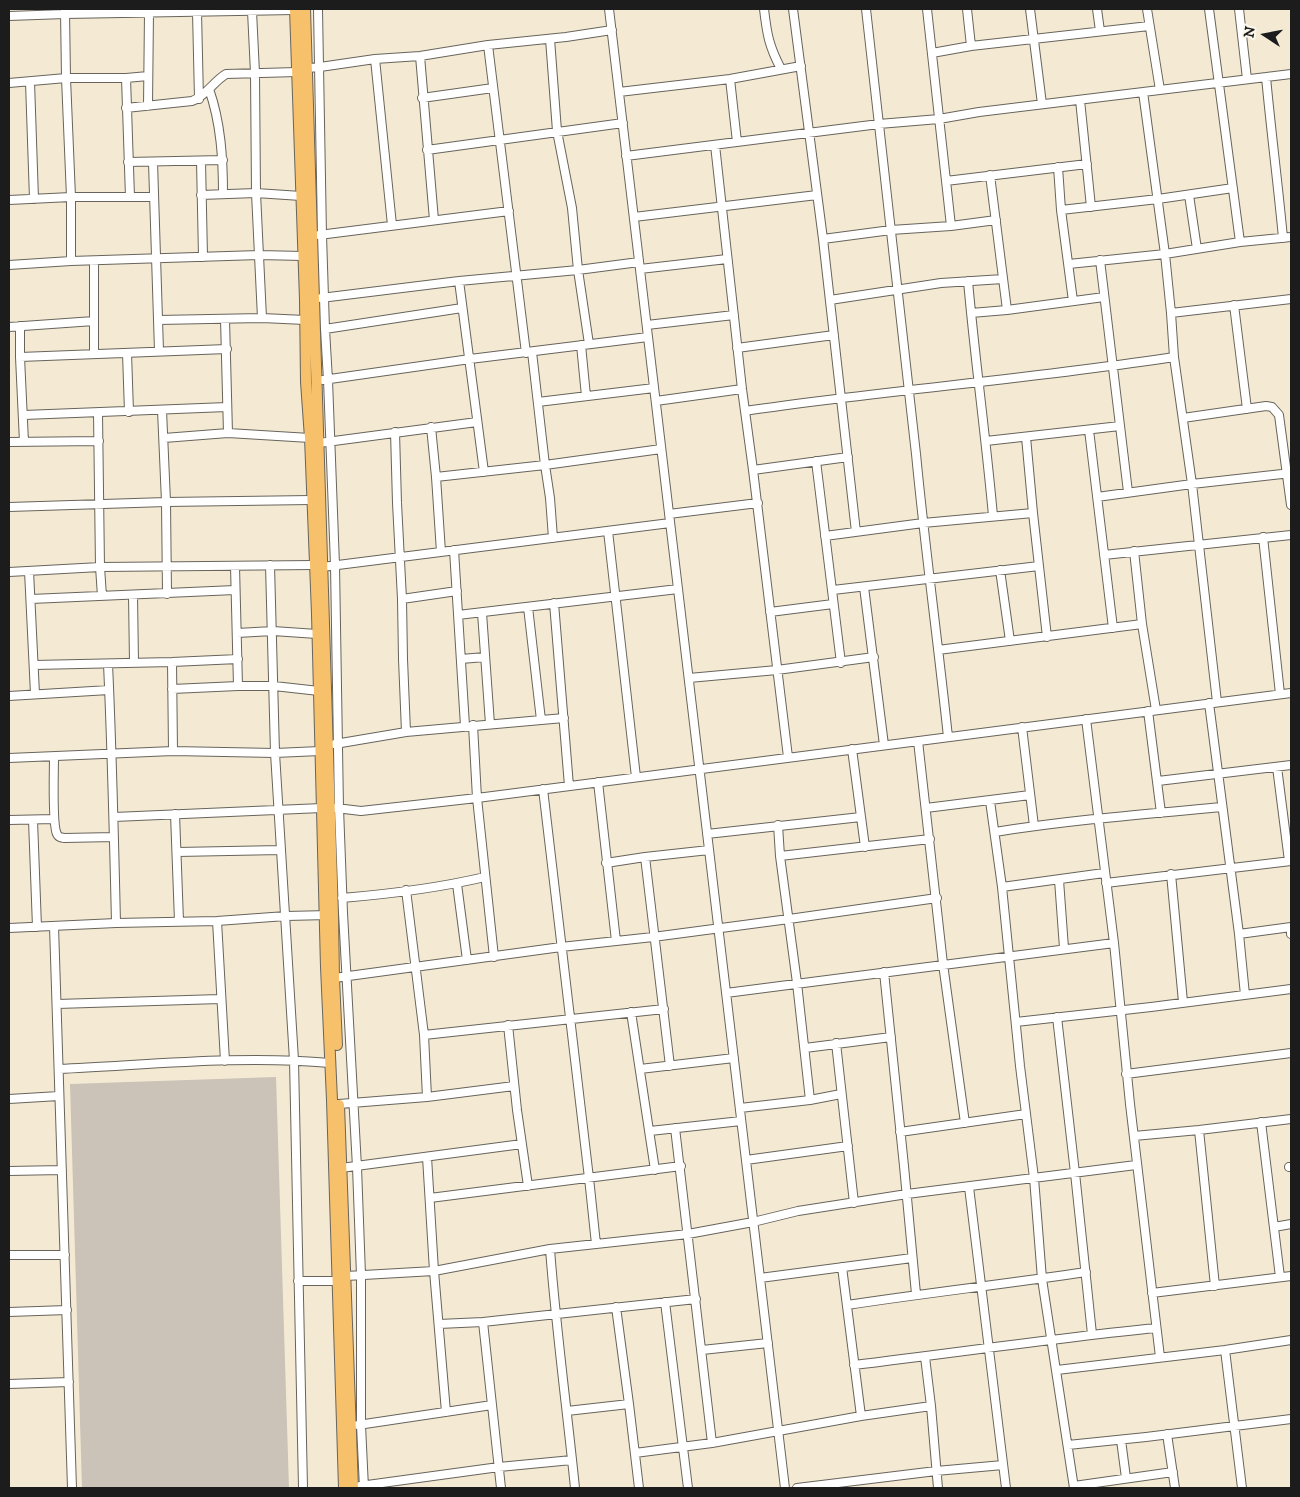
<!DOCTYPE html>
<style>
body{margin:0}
#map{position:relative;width:1300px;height:1497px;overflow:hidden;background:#f4ead4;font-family:"IM FELL DW Pica",serif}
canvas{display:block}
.frame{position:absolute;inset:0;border:10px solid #1c1c1c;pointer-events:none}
.north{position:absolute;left:1240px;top:10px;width:50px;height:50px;-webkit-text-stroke:4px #fbf7ec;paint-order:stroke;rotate:281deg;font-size:14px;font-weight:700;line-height:20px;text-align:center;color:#1c1c1c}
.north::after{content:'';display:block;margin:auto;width:18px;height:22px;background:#1c1c1c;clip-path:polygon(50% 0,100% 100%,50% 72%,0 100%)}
</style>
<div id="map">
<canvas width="1300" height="1497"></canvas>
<div class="frame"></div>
<div class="north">N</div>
</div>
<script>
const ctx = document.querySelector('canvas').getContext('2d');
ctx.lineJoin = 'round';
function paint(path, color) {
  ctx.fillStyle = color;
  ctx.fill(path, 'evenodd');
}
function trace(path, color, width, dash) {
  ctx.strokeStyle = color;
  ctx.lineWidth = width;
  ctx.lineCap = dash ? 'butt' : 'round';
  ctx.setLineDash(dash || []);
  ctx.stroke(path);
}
paint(new Path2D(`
 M276 1077 289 1488H82L70 1084Z`), '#cbc2b8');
const minor = new Path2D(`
 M318 9 322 235 325 329 328 380 335 565 339 808 343 913 357 1167 361 1275V1425L364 1488
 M609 9 785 1488
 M764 9C767 35 769 46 781 69
 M793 9 823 239 856 532
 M866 9 916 454C925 548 938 642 948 737
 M927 9 951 226
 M967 9 971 46
 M1030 9 1042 104
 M1097 9 1100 31
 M1147 9 1160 90
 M1209 9 1240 242
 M1239 9 1247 79
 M65 11 66 78 71 197V261
 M252 11 255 73 256 193 262 318
 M197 12 199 99
 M9 16 65 14 295 10
 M550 39 557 131 572 208 578 270 589 344
 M488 45 526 353
 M932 53 971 46 1149 26
 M420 56 434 220
 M375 59 392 225
 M307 68 320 67 375 59 420 56 488 45 566 37 612 30
 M1266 77C1271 131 1278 184 1283 238
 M126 78 130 197
 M730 79 737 142
 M30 82 34 199
 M9 83 66 78H126L148 76
 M209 89C221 123 223 159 223 194
 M619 92 730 79 801 66
 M1143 92 1165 254 1171 313 1174 357 1192 484 1217 702
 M422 98 493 88
 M1080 100 1091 207
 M148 106 149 12
 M126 108 192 101C206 96 213 82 226 74L297 72
 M715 145 742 389 753 470 788 757
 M427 150 623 123
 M626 156 879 124 939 119 979 112 1291 74
 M201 161 203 257
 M128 162 223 160
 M153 162 159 351
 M1058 167 1061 210 1073 301
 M990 175 1007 310
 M946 181 1087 164
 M201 195 256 193 301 196
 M1189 195 1197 249
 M9 200 71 197H154
 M1061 210 1158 199 1233 188
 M634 217 817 195
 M319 235 509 211
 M823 239 891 230 951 226 996 220
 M1100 260 1128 492
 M94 261V354
 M1069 264 1165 254 1240 242 1291 237
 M9 265 71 261 259 255 303 256
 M640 269 727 259
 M459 281 484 472
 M968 281C975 360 986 438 993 516
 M321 298 459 281 578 270 639 262
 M830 300 941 283 1003 279
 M1234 305 1247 409
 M971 313 1007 310 1104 297
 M1171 313 1291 299
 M225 319 228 433
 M158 320 262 318 305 320
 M647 325 734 315
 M20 326V357L24 442
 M9 327 94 321
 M325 329 462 308
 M581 345 586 396
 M737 348 834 335
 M532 352 545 465 550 498 553 538
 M127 353 129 412
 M20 357 227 349
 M323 380 470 359 648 337
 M656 401 742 389
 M538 402 654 388
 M162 410 166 502 167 594
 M745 411C887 390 1031 379 1174 357
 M98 413 100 567 102 596
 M24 415 227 407
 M1183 418 1266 406 1272 407 1279 415 1291 505
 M431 427 436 477 441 552
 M1089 430 1113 628
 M395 432 397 503 402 599 403 659 406 732
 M1026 437 1033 513 1047 637
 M164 438 228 433 310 438
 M986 441 1120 426
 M9 442 99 441
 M319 443 477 422
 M816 461 841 663
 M753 470 848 457
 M436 477 545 465 661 449
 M1097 497 1192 484 1291 473
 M9 507 166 502 311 500
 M669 514 758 503
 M608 531 636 777
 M825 536 923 523 1033 513
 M1263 537 1280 694
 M454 550 465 726
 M1134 551 1142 624 1156 710
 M1104 555 1291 535
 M270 565 275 753 294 1060 303 1488
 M235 566 238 686
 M322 567 670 523
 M1000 570 1010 641
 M29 571 35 694
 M9 572 100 567 314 565
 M864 587 884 745
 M833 590 1039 566
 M133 595 134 663
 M31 599 235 590
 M402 599 457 591
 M554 603 569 786
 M528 607 541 720
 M770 612 833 604
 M482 613 490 724
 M458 615 678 589
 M237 633 273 631 317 634
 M938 650 1142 624
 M461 659 485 657
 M172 662 173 751
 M108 664C112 750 114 836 116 923
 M34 665 172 662 238 659
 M689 678 777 670 874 657
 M172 689 238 686H274L319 691
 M9 696 109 690
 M1209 703 1239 934 1245 995
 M1148 711 1161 813
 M1086 719 1114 943 1130 1104 1160 1357
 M473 725 477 798 494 957
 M1022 727 1034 826
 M918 741 943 964 965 1123
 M335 744 406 732 564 718
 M852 749 865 847
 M54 757C54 770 52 826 57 834 59 838 60 837 64 838L114 837
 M9 758 173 751 275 753 320 751
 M1277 767 1289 861
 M1158 781 1291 765
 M598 782 616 941
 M543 789 589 1178 596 1244
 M990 801 1002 887 1020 1066 1034 1178 1042 1279 1074 1488
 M336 808 361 811 477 798 1291 693
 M926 808 1030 795
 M175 814 179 921
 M114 817 322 808
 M9 820 54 819
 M33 820 37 927
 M778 825 780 856 797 983 810 1100
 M995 832C1070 820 1146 814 1222 807
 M707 834 861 817
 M177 852 281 850
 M780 856 930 839
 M645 857 670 1066
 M606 863 645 857 709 850
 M1171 874 1183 1002
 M1059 880 1064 948
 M1106 883 1291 861
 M457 884 467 960
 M1002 887 1104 873
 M406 890 424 1035 427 1097
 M342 898C390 894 438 888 485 877
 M217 921 225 1061
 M54 926 72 1488
 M9 928 116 923 217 921 286 916 329 915
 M1239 934 1291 927V934
 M884 972 904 1166 916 1294
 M334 978 561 947 653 937 789 919 937 898
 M726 993 1114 943
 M57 1004 220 999
 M631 1012 655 1170
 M1057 1017 1075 1173 1092 1334
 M1016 1022 1151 1007 1291 989
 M508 1025 517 1110 528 1186
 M424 1035 664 1009
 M836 1043 854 1203
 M805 1048 891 1037
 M59 1069C149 1065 240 1055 330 1063
 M640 1069 734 1058
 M1126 1074 1291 1053
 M9 1099 59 1096
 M339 1104 427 1097 514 1086
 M740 1108 810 1100 841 1094
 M1261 1122 1280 1277
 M675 1128 712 1443
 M1199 1130 1215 1286
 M650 1131 741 1121
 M900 1132 1026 1114
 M1134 1136 1199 1130 1291 1119
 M427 1157 434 1271 446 1412
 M746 1160 848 1146
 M1289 1167H1291
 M341 1168 522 1144
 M9 1171 62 1170
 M969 1187 1006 1488
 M430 1198 681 1166
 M1274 1227 1291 1224
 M550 1249C556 1329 567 1409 575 1488
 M9 1255H65
 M842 1267 861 1416
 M346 1276 434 1271 550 1249 688 1234 753 1222 798 1211 907 1194 1136 1165
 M760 1278 912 1258
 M298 1281H338
 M1152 1293 1291 1276
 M665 1302 688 1488
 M847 1305C926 1293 1006 1284 1086 1272
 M616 1307 629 1404 639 1488
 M9 1312 67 1310
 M483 1322 501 1488
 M439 1324 483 1322 696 1299
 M702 1350 768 1343
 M1225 1350 1242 1488
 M925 1357 931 1406 938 1488
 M854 1365C955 1353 1055 1338 1156 1328
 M1057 1370 1225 1350 1291 1340
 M9 1384 69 1382
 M567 1411 629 1404
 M358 1425 492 1405
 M1167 1434 1175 1488
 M1121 1440 1126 1478
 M1068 1445 1146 1437 1291 1419
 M635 1453 712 1443 861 1416 931 1406
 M360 1486 499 1467 572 1460
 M1074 1486 1173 1472
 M797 1488 936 1471 1003 1465`);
const major = new Path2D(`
 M295 9 305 300 306 382 310 438 317 614 326 967 332 1100 344 1488
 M305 9 333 915 334 978 337 1045
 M339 1105 353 1488`);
trace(minor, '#68645c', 10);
trace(major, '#68645c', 12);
trace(minor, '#fff', 8);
trace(major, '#f7c06b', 10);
</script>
